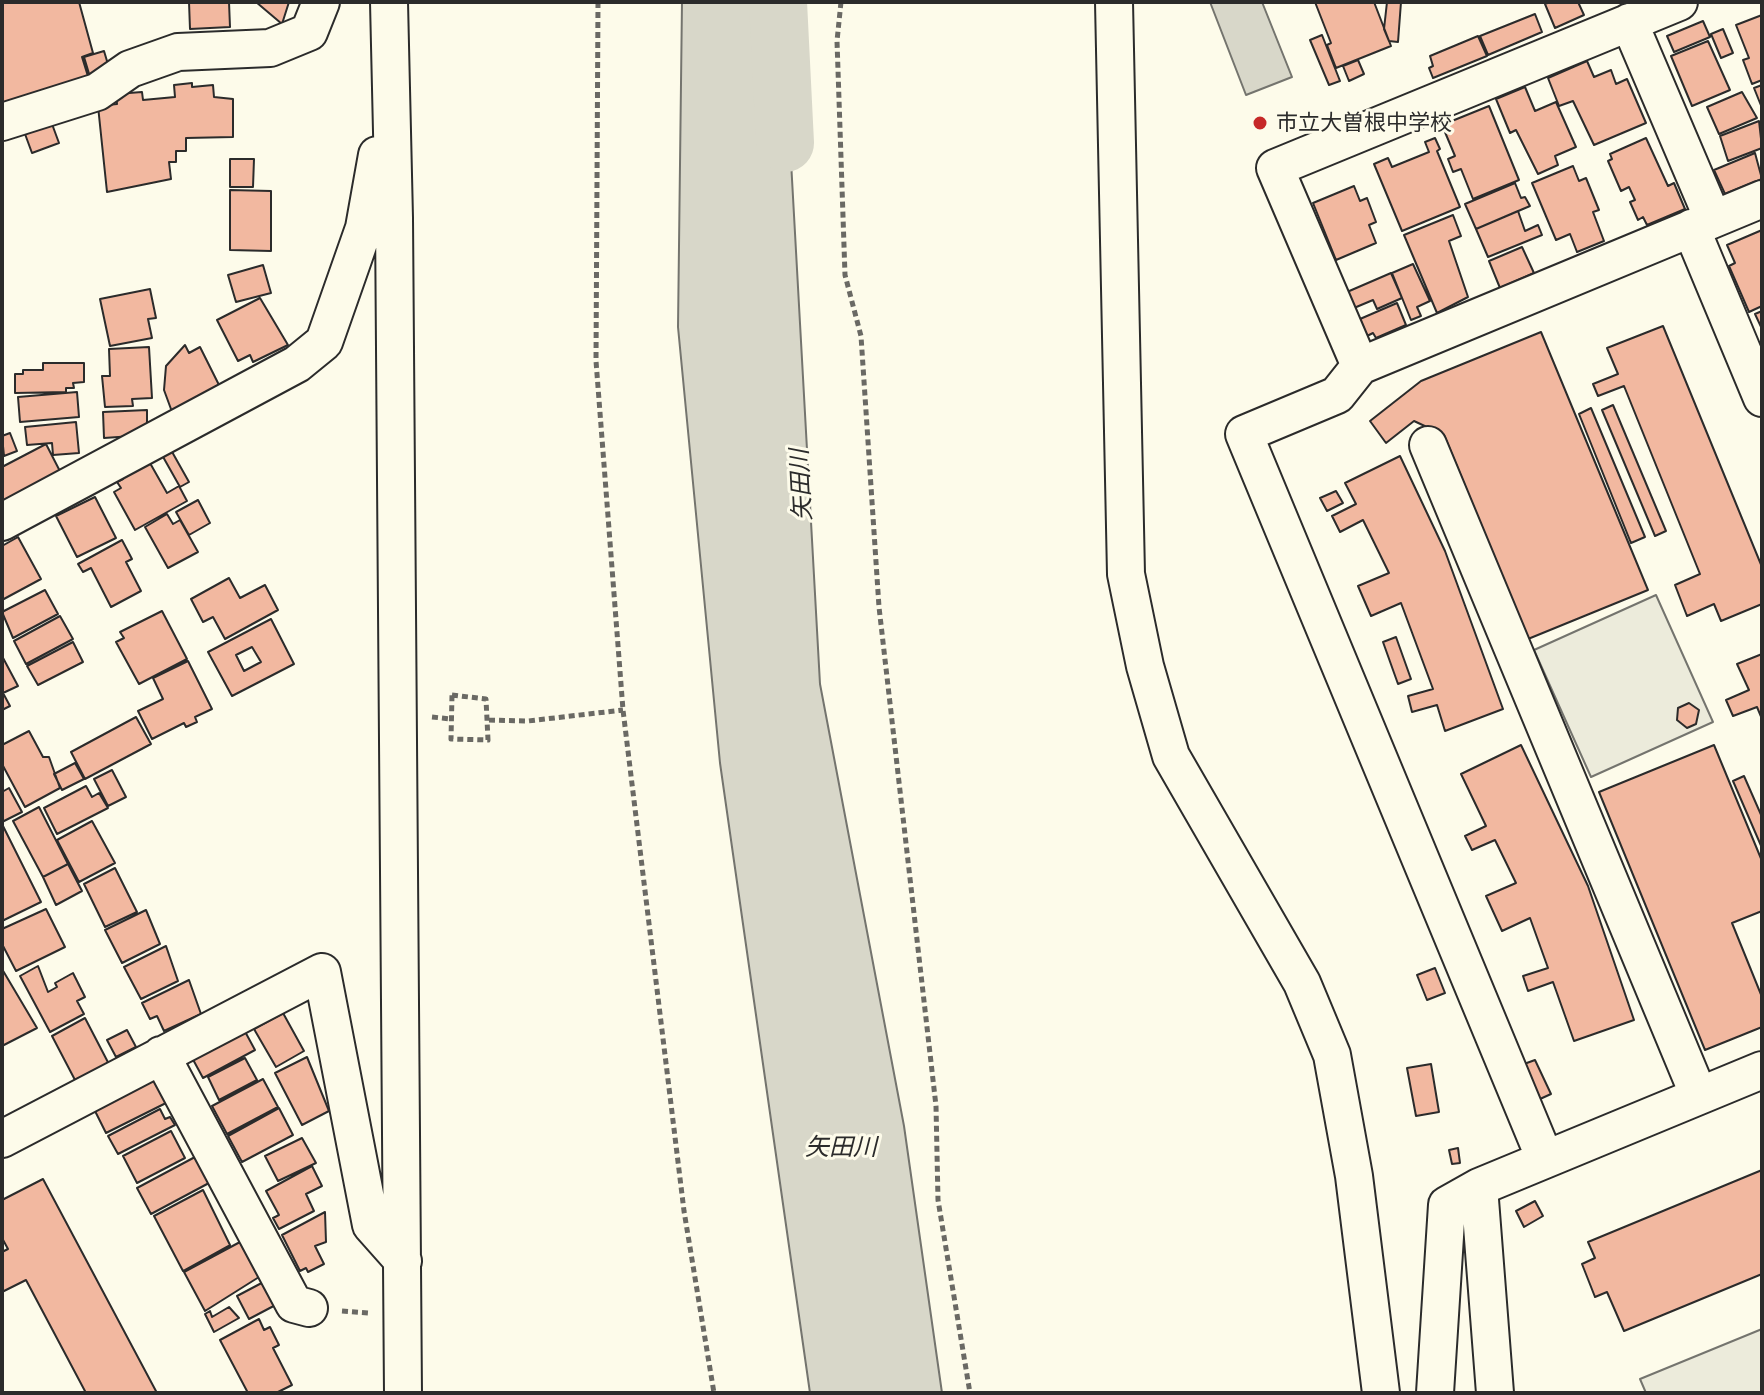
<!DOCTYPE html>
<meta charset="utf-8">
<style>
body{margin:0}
#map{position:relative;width:1764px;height:1395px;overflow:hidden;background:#fdfbea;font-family:"Exo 2",sans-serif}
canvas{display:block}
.frame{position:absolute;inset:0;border:4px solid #2b2b2b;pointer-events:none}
</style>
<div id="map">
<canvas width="1764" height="1395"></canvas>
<div class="frame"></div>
</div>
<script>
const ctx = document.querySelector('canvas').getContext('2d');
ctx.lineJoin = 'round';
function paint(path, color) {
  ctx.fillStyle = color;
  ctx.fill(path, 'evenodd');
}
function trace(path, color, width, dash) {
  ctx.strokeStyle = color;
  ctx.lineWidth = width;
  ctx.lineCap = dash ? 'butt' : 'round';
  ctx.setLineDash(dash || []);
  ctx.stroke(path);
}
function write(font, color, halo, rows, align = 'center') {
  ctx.font = font + ' "Exo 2","Noto Sans JP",sans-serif';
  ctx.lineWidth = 6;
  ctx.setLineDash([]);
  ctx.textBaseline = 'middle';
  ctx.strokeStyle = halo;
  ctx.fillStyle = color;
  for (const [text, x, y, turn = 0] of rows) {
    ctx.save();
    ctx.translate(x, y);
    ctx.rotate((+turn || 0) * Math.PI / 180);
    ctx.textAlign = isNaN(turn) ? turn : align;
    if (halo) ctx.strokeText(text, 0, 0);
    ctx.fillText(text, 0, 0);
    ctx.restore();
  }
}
const green = new Path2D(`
 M1656 595 1713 722 1591 777 1534 650Z
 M1762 1329V1393H1646L1640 1379Z`);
paint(green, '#ecebdb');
trace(green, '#74746e', 2);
const water = new Path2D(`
 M682 2H774L791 161 820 684 904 1126 942 1393H810L720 763 678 327Z
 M1210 2H1262L1292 77 1246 95Z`);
paint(water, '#d8d7c9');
trace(water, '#74746e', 2);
trace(new Path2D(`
 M778 2 785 143`), '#d8d7c9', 58);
const building = new Path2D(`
 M2 2H79L93 53 82 57 91 86 2 104Z
 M189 2H229L230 27 190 29Z
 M256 2H289L282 24Z
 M1315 2H1374L1391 46 1336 68 1327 45 1331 43Z
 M1387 2H1401L1398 42 1389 41 1384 29Z
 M1550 2H1578L1584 15 1555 28 1545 4Z
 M1535 14 1542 32 1488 55 1480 36Z
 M1762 15V80L1752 84 1743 60 1749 58 1736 25Z
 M1703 21 1710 37 1674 52 1667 36Z
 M1723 29 1733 53 1721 58 1711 34Z
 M1322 35 1340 81 1329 85 1310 40Z
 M1478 36 1487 56 1433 78 1429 68 1433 66 1430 56Z
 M1708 41 1730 90 1692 106 1671 56Z
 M104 51 110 71 90 77 84 57Z
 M1358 60 1364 74 1349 81 1343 66Z
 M1587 61 1594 77 1611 70 1616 84 1627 79 1646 123 1594 145 1573 101 1559 106 1548 78Z
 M192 83V87L213 85 214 97 233 99V137L186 138V151H176V162H169L171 179 107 192 98 106 117 104 116 94 142 92 143 100 175 97 174 85Z
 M1762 85V108L1754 88Z
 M1525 87 1535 111 1556 102 1576 147 1555 156 1558 165 1538 174 1516 130 1510 133 1496 99Z
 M1742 92 1757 118 1719 134 1707 107Z
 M1489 106 1519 180 1473 199 1461 169 1453 172 1448 159 1455 156 1442 125Z
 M1759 121 1762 148 1728 161 1720 136Z
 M52 124 59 143 32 153 25 134Z
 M1435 138 1440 149 1437 151 1460 207 1402 231 1374 164 1388 158 1392 167 1429 152 1425 142Z
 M1646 138 1668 186 1674 183 1685 209 1647 225 1643 217 1638 220 1630 202 1635 200 1629 187 1621 191 1608 161 1612 159 1610 154Z
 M1755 153 1762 179 1725 194 1714 170Z
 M230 159H254L253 187H230Z
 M1573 166 1579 181 1586 178 1599 210 1593 212 1604 241 1577 252 1570 234 1556 240 1532 183Z
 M1515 183 1521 198 1525 197 1530 206 1476 229 1465 204Z
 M1354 186 1360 201 1367 198 1376 222 1369 225 1376 243 1336 260 1313 203Z
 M230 190 271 191V251L230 250Z
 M1518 211 1525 231 1538 225 1542 235 1488 257 1476 229Z
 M1453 215 1461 236 1449 241 1468 297 1437 313 1404 235Z
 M1762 230V306L1749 312 1729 266 1735 263 1727 245Z
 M1522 247 1534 273 1500 288 1489 261Z
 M1413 264 1430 301 1417 307 1421 316 1411 320 1392 273Z
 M263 265 271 293 236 302 228 275Z
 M1391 273 1402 298 1377 309 1373 300 1354 308 1347 292Z
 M150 289 156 318 148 319 152 338 110 346 100 299Z
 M260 298 288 345 253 362 250 355 238 361 217 320Z
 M1397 303 1406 325 1376 338 1373 333 1367 336 1360 319Z
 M1762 311V329L1755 314Z
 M1663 326 1762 567V604L1721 621 1714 604 1687 616 1675 585 1700 574 1624 386 1598 396 1593 384 1618 374 1607 348Z
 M1541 332 1648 590 1528 639 1444 435 1414 421 1386 443 1370 421 1421 381Z
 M185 345 189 353 200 347 224 395 175 420 164 390 166 366Z
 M149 347 152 398 132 399 133 406 105 407 102 376H110L109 349Z
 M43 363H84V382L73 383 74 388H66V392L15 393V374H23V370H43Z
 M77 392 79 417 20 422 18 397Z
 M1613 405 1666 531 1655 536 1602 410Z
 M1591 408 1645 537 1631 543 1579 414Z
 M147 410V435L104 438 103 412Z
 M76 422 79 453 53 455 52 443 27 445 25 427Z
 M10 433 17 451 4 456 2 436Z
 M46 444 65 481 2 502V467Z
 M171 450 189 482 180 487 162 455Z
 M146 456 167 493 179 486 187 501 135 530 114 492 121 488 117 482 123 479 119 472Z
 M1400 456 1445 551 1503 709 1445 731 1437 705 1412 712 1408 696 1433 689 1401 603 1371 616 1358 586 1389 573 1363 520 1340 532 1332 516 1356 504 1345 483Z
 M1336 491 1343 503 1327 511 1320 498Z
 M95 497 116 538 77 557 56 516Z
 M198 500 210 523 189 535 176 512Z
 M167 514 173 524 180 520 198 552 168 568 145 527Z
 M18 537 41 579 2 600V546Z
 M122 540 132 559 126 562 141 591 111 607 91 568 83 572 78 564Z
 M229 578 240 598 265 585 278 610 225 639 213 617 203 622 191 599Z
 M45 590 58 614 13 638 2 612Z
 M162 611 187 659 139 684 116 642 124 638 120 632Z
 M60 616 73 639 26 664 14 641Z
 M271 619 294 664 232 696 208 652ZM252 647 261 662 244 671 236 655Z
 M1396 637 1411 679 1398 684 1383 642Z
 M73 642 83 662 38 685 27 666Z
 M1762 654V719L1757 707 1733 716 1726 700 1749 690 1737 664Z
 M2 656 18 686 3 693 10 706 2 710Z
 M188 661 212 709 195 717 197 722 186 727 184 723 152 739 138 711 163 699 153 678Z
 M1689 703 1699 710 1696 724 1687 728 1677 720 1678 708Z
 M136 717 151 744 85 779 71 752Z
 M29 731 43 757H49L60 788 25 807 2 764V745Z
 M1521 745 1588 886 1634 1020 1574 1041 1553 982 1528 991 1523 976 1548 968 1530 918 1502 931 1486 896 1516 883 1495 840 1472 850 1465 836 1486 826 1461 774Z
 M1714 745 1762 861V911L1732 923 1762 997V1027L1705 1050 1599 792Z
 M75 763 84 779 62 790 54 774Z
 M112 770 126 797 108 806 94 779Z
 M1744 776 1762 817V848L1733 781Z
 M86 786 92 797 99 793 108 808 57 834 44 808Z
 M9 788 22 812 2 822V792Z
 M39 807 68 864 43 877 13 821Z
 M92 821 115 863 79 882 57 840Z
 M3 826 41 902 2 921V827Z
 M68 864 82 891 56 905 43 877Z
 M115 868 137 912 105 927 84 884Z
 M46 909 65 947 16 971 2 944V929Z
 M146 910 160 944 122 963 105 930Z
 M166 946 178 981 141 999 124 967Z
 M38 966 48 992 57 987 55 983 73 973 85 997 77 1001 84 1014 50 1032 20 976Z
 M1435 968 1445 993 1427 1000 1417 975Z
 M2 969 37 1028 2 1046Z
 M189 980 201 1014 164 1031 157 1016 150 1019 142 1003Z
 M283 1013 304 1051 276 1067 254 1029Z
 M85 1018 112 1070 83 1085 79 1078 75 1080 52 1036Z
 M242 1026 255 1050 203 1078 190 1054Z
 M127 1030 136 1047 116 1057 107 1040Z
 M307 1057 329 1111 302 1125 275 1073Z
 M245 1058 257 1080 219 1100 208 1077Z
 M1535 1060 1551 1094 1540 1099 1524 1064Z
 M1431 1064 1439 1112 1416 1116 1407 1068Z
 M155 1076 168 1102 106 1133 93 1107Z
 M263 1079 278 1107 227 1134 212 1106Z
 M279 1108 293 1135 242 1162 228 1136Z
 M160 1109 165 1119 170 1117 175 1125 118 1154 108 1136Z
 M171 1131 185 1158 137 1183 123 1156Z
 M302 1138 316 1163 278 1181 265 1156Z
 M1458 1148 1460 1163 1452 1164 1449 1150Z
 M195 1157 209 1183 151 1214 137 1188Z
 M312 1166 322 1186 306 1194 314 1211 279 1229 273 1218 279 1215 266 1191Z
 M1762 1170V1274L1624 1331 1607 1292 1595 1297 1582 1264 1595 1258 1588 1242Z
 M43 1179 157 1393H86L26 1280 2 1292V1252L8 1249 2 1238V1200Z
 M203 1190 230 1245 183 1271 154 1216Z
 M1535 1201 1543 1216 1524 1227 1516 1211Z
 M325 1212 326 1242 315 1246 324 1264 308 1272 306 1268 300 1271 282 1235Z
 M240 1242 259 1277 205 1311 184 1272Z
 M273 1277 285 1300 249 1319 237 1296Z
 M229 1307 239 1318 214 1332 205 1314 210 1311 212 1317Z
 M259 1319 264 1330 270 1327 279 1345 273 1348 292 1385 276 1393H248L220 1340Z`);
paint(building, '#f2b8a0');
trace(building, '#2b2b2b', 2);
const minor = new Path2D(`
 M389 2 394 218 403 1393
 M1114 2 1126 574 1145 666 1171 756 1302 983 1332 1055 1354 1176 1381 1393
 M1629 22 1713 219
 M2 122 97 92 130 69 178 52 270 48 309 32 321 2
 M1691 228 1762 398
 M1360 366 1275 168 1679 2
 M1428 445 1699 1096
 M2 522 297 364 324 342 364 228 377 155
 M161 1055 294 1304 309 1308
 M2 1139 322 972 371 1225 403 1261
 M1545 1159 1244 434 1337 395 1360 366 1762 199
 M1479 1187 1495 1393
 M1435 1393 1447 1205 1479 1187 1762 1070`);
trace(minor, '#2b2b2b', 40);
trace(new Path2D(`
 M598 2 596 361 623 710 684 1211 714 1393
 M841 2 837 41 845 275 861 336 879 607 936 1106 938 1200 970 1393
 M452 695 486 699 488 740 451 739Z
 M432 717 451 719
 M489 720 528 721 623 710
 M342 1311 368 1313`), '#6a6964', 5, [6, 4]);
trace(minor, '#fdfbea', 36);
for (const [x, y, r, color] of [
 [1260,123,8,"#c62828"]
]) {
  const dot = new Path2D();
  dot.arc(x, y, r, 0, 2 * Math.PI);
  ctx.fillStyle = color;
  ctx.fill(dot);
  trace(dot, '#fdfbea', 3);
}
write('22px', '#2b2b2b', '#fdfbea', [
 ["市立大曽根中学校",1276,123]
], 'left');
write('italic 24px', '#2b2b2b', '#fdfbea', [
 ["矢田川",801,485,-93],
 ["矢田川",841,1147]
]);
</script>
